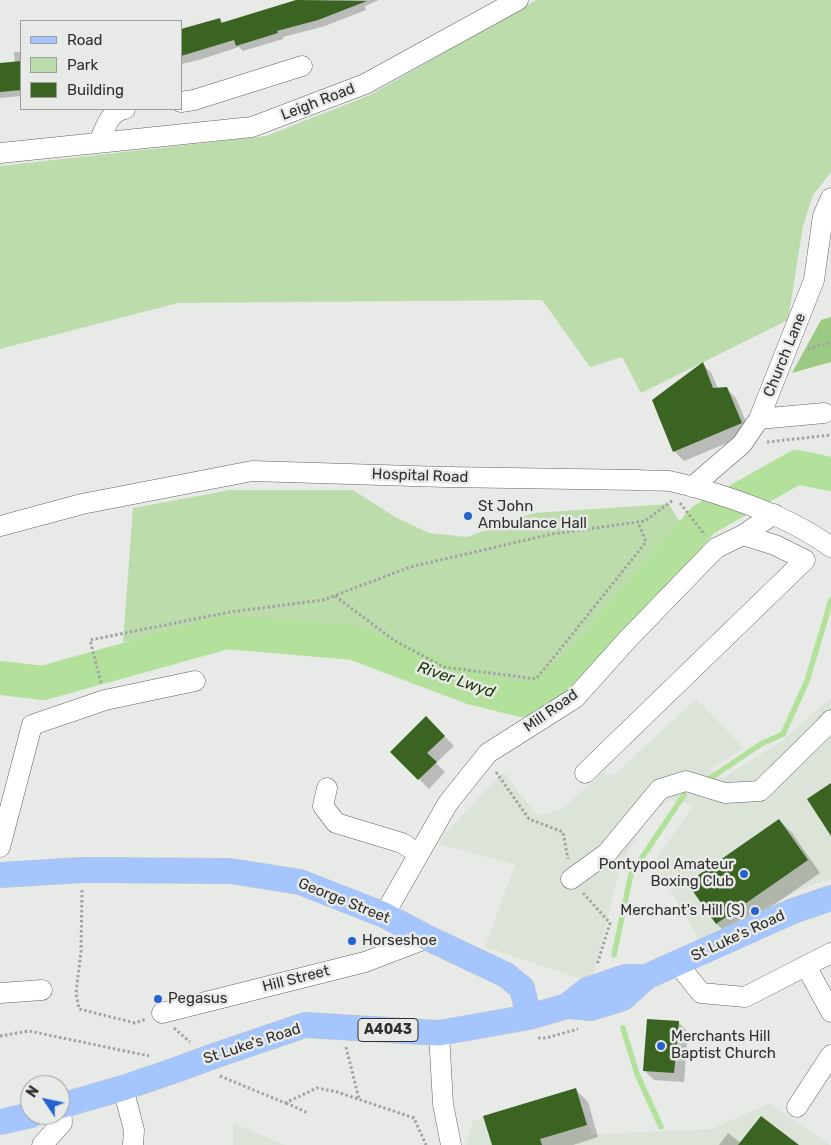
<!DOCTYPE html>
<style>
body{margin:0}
#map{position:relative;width:831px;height:1145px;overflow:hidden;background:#e8eae7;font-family:Rubik,sans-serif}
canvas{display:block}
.legend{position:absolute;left:20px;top:20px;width:162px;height:90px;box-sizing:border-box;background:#e8eae7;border:1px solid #9e9f9d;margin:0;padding:6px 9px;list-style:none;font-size:15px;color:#2e2f2e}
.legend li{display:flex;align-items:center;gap:10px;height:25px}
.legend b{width:25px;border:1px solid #9e9f9d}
.north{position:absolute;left:20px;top:1075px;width:50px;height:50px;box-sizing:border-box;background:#e8eae7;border:1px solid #9e9f9d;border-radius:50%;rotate:304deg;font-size:14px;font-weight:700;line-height:20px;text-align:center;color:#2e2f2e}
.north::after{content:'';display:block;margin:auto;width:18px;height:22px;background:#2562cf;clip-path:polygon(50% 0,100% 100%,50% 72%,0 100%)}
</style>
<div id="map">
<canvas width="831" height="1145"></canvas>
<ul class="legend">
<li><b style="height:6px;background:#a4c5fe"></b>Road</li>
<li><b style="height:14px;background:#bcdcac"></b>Park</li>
<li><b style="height:14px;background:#3b6321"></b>Building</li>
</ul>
<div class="north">N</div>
</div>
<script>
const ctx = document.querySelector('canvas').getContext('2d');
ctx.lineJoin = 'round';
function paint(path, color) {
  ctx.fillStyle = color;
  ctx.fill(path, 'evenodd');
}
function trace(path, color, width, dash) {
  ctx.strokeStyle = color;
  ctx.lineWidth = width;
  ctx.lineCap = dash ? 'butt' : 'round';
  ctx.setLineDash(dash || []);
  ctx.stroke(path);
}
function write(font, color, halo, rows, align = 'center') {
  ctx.font = font + ' Rubik,sans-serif';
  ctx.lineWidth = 5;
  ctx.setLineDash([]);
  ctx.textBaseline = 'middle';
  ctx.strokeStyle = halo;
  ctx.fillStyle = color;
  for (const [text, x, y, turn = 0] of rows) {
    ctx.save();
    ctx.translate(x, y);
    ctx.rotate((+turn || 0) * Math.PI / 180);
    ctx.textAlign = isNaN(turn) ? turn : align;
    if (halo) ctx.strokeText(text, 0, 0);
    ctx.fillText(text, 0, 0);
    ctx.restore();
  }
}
paint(new Path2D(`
 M831 698V879L811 885 699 939 654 862 694 805 670 800 651 813 621 863 592 982 485 947 515 865 439 844 444 835 503 772 538 816 562 809 602 773 613 776 696 699 744 748 710 769 723 778 782 741Z
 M575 1091 592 1134 712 1129 770 1103 830 1145H466L473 1121 529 1102Z
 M233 1123 285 1145H233Z`), '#dce3d8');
paint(new Path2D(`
 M536 0H831V172L813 195 803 226 788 320 641 393 622 357 590 367 542 300 178 303 0 349V166L266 136 370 95Z
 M230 490H353L395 517 429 533 467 537 533 513 669 504 680 522 550 677 519 688 443 672 367 637 256 619 123 642 133 508Z`), '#bcdcac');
paint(new Path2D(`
 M831 317V362L792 373 821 320Z`), '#9cc984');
paint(new Path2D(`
 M300 0H379L365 6 366 10 325 26 283 37V39L243 51 239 47 199 60 181 64V30L220 19 224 23Z
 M14 52H21V96L0 98V65L15 63Z
 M703 364 712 374 718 389 726 388 736 398 751 433 684 461 674 451Z
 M426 718 454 746 436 763 445 772 429 789 392 752Z
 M779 820 792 833 820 873 729 936 716 923Z
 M678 1022 688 1032 684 1082 654 1080 644 1070Z
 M576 1090 588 1102 598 1137 573 1145H493Z
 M728 1133 741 1143 797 1145H719Z`), '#0003');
trace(new Path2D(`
 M709 779 761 744 783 734 807 681 831 600
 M614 955 631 874 684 795
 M623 1028 637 1074 661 1127`), '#b3e19b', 5.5);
trace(new Path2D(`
 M0 678 43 683 226 632 354 643 473 688 522 700 575 670 703 520 797 467 831 474`), '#b3e19b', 34);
paint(new Path2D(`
 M296 0 367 1 318 20 277 31 278 33 236 46 234 40 181 56V29L220 18 221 23Z
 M21 61V90L0 92V63Z
 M703 362 713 388 727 387 742 423 673 452 652 400Z
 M426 716 445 736 427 753 437 762 418 780 390 752Z
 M831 783V836L807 799Z
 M779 819 808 860 716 924 687 883Z
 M647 1019 679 1021 674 1073 643 1071Z
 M576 1088 587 1125 540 1139 542 1145H492L483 1116Z
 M761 1116 799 1145H738Z`), '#3b6321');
const minor = new Path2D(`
 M181 102 194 100 302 66
 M99 142C105 129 109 111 125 109
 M0 153 252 127 365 84 518 0
 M759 419 824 413
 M692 487 742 444 759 419 814 280 823 216 831 198
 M0 526 82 504 252 471 445 477 638 480C648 481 659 480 669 481 685 484 701 489 717 494 758 507 796 522 831 547
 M585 773 805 560 775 545 743 535
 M327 788 323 806 336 823 402 843 419 854
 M0 847 32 725 105 700 195 681
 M571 879 607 853 660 789 686 781 725 793 760 791 824 728 831 720
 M384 915 448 803 488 753 575 698 627 640 716 548 743 535 774 514
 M678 964 701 993 745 997 831 953
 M806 966 831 1012
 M0 993 42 990
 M162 1013 365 962 428 938
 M439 1033 443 1104 451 1145
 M123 1088 134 1130 133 1145
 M797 1107 831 1055
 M42 1145 62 1123 61 1106`);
const major = new Path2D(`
 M0 875 82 870 230 871 300 882 384 915 428 938 506 975 522 988 529 1017
 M567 1006 587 990 625 977H646
 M211 1057 305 1025 439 1033 529 1017 567 1006 591 1008 623 998 646 977 793 911 831 898
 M60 1106 123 1088 176 1070
 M0 1122 31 1115`);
trace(minor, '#616360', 21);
trace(major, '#c4c5c4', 26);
trace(new Path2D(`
 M808 349 831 342
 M767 442 831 435
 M680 503 705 535
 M335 596 395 641 444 667 536 679 554 657 646 542 638 522
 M101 683 90 640 230 612 323 600 410 567 552 534 645 521 673 500
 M496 772 529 819 563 832 568 859
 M82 890 81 952 76 993 79 1009 135 1023 146 1019
 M583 893 610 923 597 965
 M174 1028 190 1042
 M0 1036 29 1031 149 1056
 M538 1038H546L578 1029
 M346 1047 359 1099
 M220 1076 285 1103 317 1088 337 1092 414 1118 426 1145
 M286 1103 308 1113`), '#a2a4a2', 3, [2.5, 2.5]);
trace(minor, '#fff', 20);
trace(major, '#a4c5fe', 25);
const majorBridge = new Path2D(`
 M176 1070 211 1057`);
trace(majorBridge, '#c4c5c4', 26, []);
trace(majorBridge, '#a4c5fe', 25);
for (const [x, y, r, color] of [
 [468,516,5,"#2562cf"],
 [744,874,5,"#2562cf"],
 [755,911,5,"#2562cf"],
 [352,941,5,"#2562cf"],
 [158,999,5,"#2562cf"],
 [661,1046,5,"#2562cf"]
]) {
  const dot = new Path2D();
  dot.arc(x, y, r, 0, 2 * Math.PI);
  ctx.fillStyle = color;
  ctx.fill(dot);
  trace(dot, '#e8eae7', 2);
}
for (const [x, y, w] of [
 [388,1030,60]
]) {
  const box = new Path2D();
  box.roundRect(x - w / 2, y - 11.5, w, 23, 4);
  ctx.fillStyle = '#e8eae7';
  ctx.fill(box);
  trace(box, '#2e2f2e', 1);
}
write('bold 14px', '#2e2f2e', null, [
 ["A4043",388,1030]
]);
write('15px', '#2e2f2e', '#e8eae7', [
 ["Leigh Road",318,102,-21],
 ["Church Lane",785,355,-68],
 ["Hospital Road",420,476,2],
 ["Mill Road",551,711,-35],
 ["George Street",344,901,22],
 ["St Luke's Road",738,936,-25],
 ["Hill Street",296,979,-14],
 ["St Luke's Road",252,1044,-18]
]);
write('15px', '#2e2f2e', '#e8eae7', [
 ["St John",478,507],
 ["Ambulance Hall",478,524],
 ["Pontypool Amateur",734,865,"right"],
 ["Boxing Club",734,882,"right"],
 ["Merchant's Hill (S)",745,911,"right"],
 ["Horseshoe",362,941],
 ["Pegasus",168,999],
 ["Merchants Hill",671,1037],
 ["Baptist Church",671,1054]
], 'left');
write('italic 16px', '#1b3706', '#e8eae7', [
 ["River Lwyd",456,680,19]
]);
</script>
